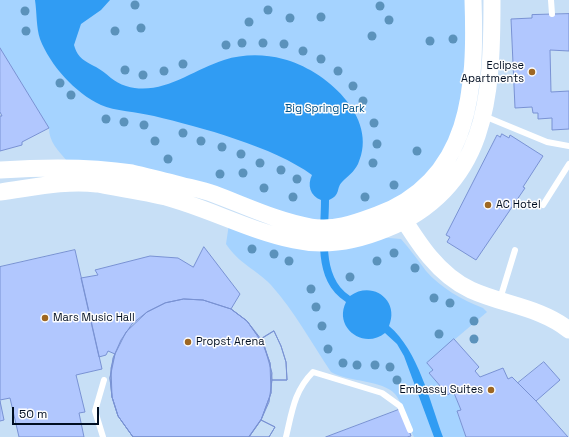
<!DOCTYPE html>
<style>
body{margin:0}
#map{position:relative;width:569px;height:437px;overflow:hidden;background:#c7dff6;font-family:"Space Grotesk",sans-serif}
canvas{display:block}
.scale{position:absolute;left:12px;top:407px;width:87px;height:18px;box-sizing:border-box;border:2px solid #000e22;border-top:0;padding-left:5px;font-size:12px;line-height:14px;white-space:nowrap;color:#000e22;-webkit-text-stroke:3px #fdfdfd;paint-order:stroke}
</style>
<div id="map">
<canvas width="569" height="437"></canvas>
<div class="scale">50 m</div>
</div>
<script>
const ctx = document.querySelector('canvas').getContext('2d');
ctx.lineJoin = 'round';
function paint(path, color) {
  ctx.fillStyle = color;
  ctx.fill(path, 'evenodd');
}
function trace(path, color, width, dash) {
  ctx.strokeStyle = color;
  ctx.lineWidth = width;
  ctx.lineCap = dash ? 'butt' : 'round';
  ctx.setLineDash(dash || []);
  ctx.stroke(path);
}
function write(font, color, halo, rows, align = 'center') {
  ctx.font = font + ' "Space Grotesk",sans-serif';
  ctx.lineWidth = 3;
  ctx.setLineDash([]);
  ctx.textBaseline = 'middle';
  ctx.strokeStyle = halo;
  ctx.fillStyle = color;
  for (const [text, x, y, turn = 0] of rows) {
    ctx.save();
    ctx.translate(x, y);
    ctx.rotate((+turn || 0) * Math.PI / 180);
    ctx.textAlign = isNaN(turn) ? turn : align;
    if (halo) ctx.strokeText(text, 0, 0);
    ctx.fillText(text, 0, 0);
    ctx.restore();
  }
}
paint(new Path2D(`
 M0 0H467V47L456 129 428 175 401 197 360 215 336 219H309L67 161C58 150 49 142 49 128L0 48Z
 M229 224 401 239C410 249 418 260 426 271 441 288 462 300 483 308L487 312 427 363 433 370 429 373 448 395 456 388 459 391 454 393 461 410 457 412 466 437H414C409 426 402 402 395 394 383 380 348 382 331 372 311 342 295 312 271 285 256 269 239 264 226 244Z`), '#a5d3ff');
paint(new Path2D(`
 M35 0H110L101 10 81 24 74 45C78 59 85 61 96 67 107 73 114 83 126 86 161 97 192 70 224 60 243 54 264 54 283 59 324 69 380 117 358 164 354 172 348 176 342 182 336 188 341 195 329 200 329 232 320 276 350 296 372 280 400 300 389 326 418 350 430 402 443 437H434L404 356 397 344 385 333C364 350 333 328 346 302 312 280 321 235 321 200 310 196 307 185 312 175 274 147 200 127 154 116 138 112 114 111 101 105 75 93 50 65 40 39 36 27 37 13 35 0Z`), '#309cf3');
const building = new Path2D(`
 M569 14V51L550 50 551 92 569 91V129L552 130V118L538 119V113H533L532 107 515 108 511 19 532 18V15Z
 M0 48 49 128 22 142V145L0 151V116H2L0 112Z
 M502 134 509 138 510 135 543 156 523 187 525 188 476 260 447 242 450 237 446 235 497 135 500 137Z
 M204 247 240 294 231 309 247 321 261 339 274 331 281 346 286 362 287 380H272L269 402 261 420 275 427 269 437H133L118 416 112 397 110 378 115 354 108 351 106 355 99 357 81 278 98 275 95 270 150 256 178 258 193 267Z
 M75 250 102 369 76 375 85 412 79 413 84 437H19L10 398 0 400V267Z
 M184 299 203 300 231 309 247 321 264 345 272 373 271 393 261 420 249 437H133L118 416 112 397 110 378 113 358 121 340 132 324 147 312 165 303Z
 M184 299 203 300 231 309 247 321 264 345 270 363 271 393 261 420 249 437H133L118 416 112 397 111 368 115 354 126 332 147 312 165 303Z
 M274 331 281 346 286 362 287 380H272L270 363 261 339Z
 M454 339 479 367 475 371 480 377 503 368 508 379 512 377 536 401 568 437H466L457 411 461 410 454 393 459 391 456 388 448 395 429 373 433 370 427 363Z
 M544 362 560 380 536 401 518 383Z
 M0 401 4 420 0 421Z
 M401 409 411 436 407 437H326Z
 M261 420 275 427 269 437H249Z`);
paint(building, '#b1c7fe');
trace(building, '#7992d3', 1);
trace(new Path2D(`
 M551 0 552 14
 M484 116 547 142 569 146
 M543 205 569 164
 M500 299 515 250
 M103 437 95 411 104 380
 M286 437C292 412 294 391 313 372L382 393 400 406 410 430`), '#fff', 6);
trace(new Path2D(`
 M0 170C44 167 88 166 132 173 146 176 159 180 173 183 186 187 201 189 214 194 246 206 277 221 311 227 335 231 355 223 377 215 472 180 476 87 473 0
 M0 192C31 188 65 180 97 184 120 188 144 192 166 197 210 209 250 231 294 240 325 247 357 241 386 229 488 187 492 97 492 0
 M399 212C417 241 437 274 471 290 504 305 540 307 569 330`), '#fff', 17);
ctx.fillStyle = '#5b92bb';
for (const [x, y] of [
 [135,5],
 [380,6],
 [268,10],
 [25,11],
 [321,17],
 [290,18],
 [389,20],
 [249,22],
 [141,28],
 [26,31],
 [115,31],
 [372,36],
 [453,39],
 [430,41],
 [242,43],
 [263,43],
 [284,44],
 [226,45],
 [303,51],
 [321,59],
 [183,64],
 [125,70],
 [164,71],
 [338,71],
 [143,75],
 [60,83],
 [353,86],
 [71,95],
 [363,101],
 [106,119],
 [124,122],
 [374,123],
 [144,125],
 [183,133],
 [155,141],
 [201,141],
 [377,144],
 [222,147],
 [417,151],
 [241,154],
 [168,159],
 [260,163],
 [373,163],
 [281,170],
 [243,173],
 [220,174],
 [297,179],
 [394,185],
 [264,188],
 [293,197],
 [365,197],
 [252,249],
 [394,253],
 [274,254],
 [289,261],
 [377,261],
 [415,268],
 [350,277],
 [311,289],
 [434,298],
 [450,303],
 [316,307],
 [474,321],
 [322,326],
 [439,334],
 [474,339],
 [328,349],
 [343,363],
 [357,365],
 [375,365],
 [390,367],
 [397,380]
]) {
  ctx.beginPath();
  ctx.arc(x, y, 4.5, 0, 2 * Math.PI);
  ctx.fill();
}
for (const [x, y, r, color] of [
 [532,72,4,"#9e6722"],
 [488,205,4,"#9e6722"],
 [45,318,4,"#9e6722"],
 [188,342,4,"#9e6722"],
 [491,390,4,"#9e6722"]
]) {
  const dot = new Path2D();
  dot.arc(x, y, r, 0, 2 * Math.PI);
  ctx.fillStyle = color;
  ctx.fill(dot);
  trace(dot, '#fdfdfd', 1.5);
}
write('11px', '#000e22', '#fdfdfd', [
 ["Eclipse",524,66,"right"],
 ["Apartments",524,79,"right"],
 ["AC Hotel",496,205],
 ["Mars Music Hall",53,318],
 ["Propst Arena",196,342],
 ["Embassy Suites",483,390,"right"]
], 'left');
write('11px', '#02538a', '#fdfdfd', [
 ["Big Spring Park",325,109]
]);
</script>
